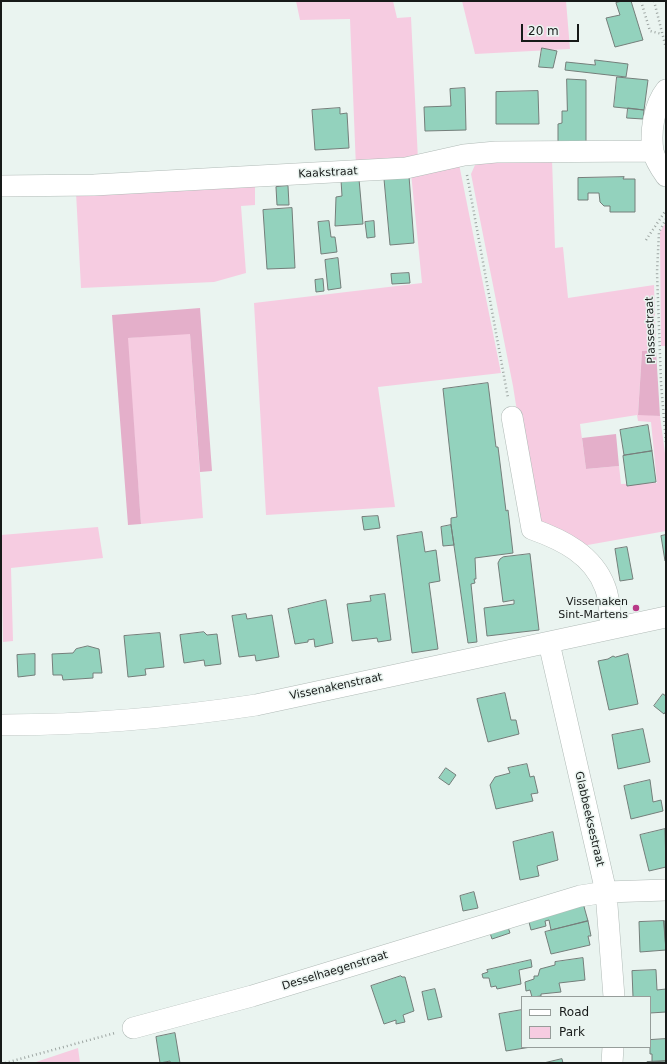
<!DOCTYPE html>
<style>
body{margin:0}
#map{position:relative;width:667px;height:1064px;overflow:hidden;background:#eaf4f0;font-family:"DejaVu Sans",sans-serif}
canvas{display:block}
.frame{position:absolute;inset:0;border:2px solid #171a19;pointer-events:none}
.legend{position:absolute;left:521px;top:996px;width:130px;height:52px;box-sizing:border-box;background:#eaf4f0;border:1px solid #969d9a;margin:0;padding:5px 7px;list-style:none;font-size:12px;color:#171a19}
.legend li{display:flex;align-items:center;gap:8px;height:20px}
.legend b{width:20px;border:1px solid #969d9a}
.scale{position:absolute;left:521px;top:24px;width:58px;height:18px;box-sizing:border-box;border:2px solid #171a19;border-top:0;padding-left:5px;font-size:12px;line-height:14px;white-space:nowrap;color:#171a19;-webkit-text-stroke:3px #eaf4f0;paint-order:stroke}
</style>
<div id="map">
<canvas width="667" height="1064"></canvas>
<div class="frame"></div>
<ul class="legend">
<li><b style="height:5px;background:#fff"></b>Road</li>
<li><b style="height:11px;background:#f6cce1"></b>Park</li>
</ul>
<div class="scale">20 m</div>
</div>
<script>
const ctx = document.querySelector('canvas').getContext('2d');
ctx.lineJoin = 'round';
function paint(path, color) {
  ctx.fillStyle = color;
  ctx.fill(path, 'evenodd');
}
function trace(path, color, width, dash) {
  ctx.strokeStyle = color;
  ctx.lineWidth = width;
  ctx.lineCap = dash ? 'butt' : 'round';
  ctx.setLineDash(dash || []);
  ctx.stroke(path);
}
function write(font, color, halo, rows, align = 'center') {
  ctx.font = font + ' "DejaVu Sans",sans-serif';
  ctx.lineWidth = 3;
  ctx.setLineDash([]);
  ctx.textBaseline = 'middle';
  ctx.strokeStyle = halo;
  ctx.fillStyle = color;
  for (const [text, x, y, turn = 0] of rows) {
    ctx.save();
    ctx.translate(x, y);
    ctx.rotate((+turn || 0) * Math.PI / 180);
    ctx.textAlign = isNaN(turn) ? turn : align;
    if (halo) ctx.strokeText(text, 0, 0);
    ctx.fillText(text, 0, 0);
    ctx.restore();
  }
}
paint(new Path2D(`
 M296 1H393L397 18 411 17 418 160 356 168 350 19 300 20Z
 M462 1H566L570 49 475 54Z
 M552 159 555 248 563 247 568 298 654 285 656 350 642 351 638 414 660 416 666 461V531L582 546 546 528 532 507 513 386 471 174 475 165 484 160ZM637 415 638 421 651 422 657 483 621 484 619 466 586 469 580 424Z
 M459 164 501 373 378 387 395 507 266 515 254 303 422 283 411 173Z
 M255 181V205L241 206 246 273 214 282 81 288 76 192Z
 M666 222V346H661L660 232Z
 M190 333 203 518 141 524 127 338Z
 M98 527 103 558 11 568 13 641 3 642 1 535Z
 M78 1048 80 1063H33Z`), '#f6cce1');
paint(new Path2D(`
 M200 308 212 471 200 472 190 334 128 338 141 524 128 525 112 315Z
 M656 350 660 416 638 415 642 351Z
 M616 434 619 466 586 469 582 438Z`), '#e4afca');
const building = new Path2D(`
 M622 1H631L643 40 615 47 606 18 620 15 616 3Z
 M542 48 557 51 553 68 539 67Z
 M595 60 628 64 626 77 565 70 566 62 595 65Z
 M617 77 648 80 644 110 614 107Z
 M567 79 586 80V143L558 142V124L562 123V111H567Z
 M465 88 466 130 425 131 424 107 451 106 450 89Z
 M538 91 539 124H496V92Z
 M340 108V114L347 113 349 148 315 150 312 110Z
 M628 108 644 110 643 119 627 118Z
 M409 176 414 243 390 245 384 179Z
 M624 177 623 179H635V212H610V206H604L600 202 599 193H588V200H578V178Z
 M359 179 363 224 335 226 336 197 342 196 341 180Z
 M288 186 289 205H277L276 187Z
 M292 208 295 268 267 269 263 210Z
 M329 221 331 237H335L337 252 321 254 318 222Z
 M374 221 375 237 367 238 365 222Z
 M338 258 341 288 328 290 325 260Z
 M409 273 410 283 392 284 391 274Z
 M323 279 324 291 316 292 315 280Z
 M488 383 496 447H498L506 511 508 510 513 553 475 558 476 579H474L475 583 471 584 477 642 468 643 451 525V518L457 517 443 389Z
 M648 425 652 451 624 455 620 430Z
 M652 451 656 482 627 486 623 456Z
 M378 516 380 528 364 530 362 517Z
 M451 525 454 545 443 546 441 527Z
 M422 532 425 552 436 550 440 581 429 583 438 649 412 653 397 536Z
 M666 535V561H665L661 536Z
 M627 547 633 579 620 581 615 549Z
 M530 554 539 630 487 636 484 608 514 604V600L503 602 498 563 500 559 503 557Z
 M385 594 391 640 378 642 377 638 352 641 347 604 371 601 370 596Z
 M326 600 333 643 315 647 314 639 308 640V642L295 644 288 609Z
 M246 614 247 619 272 615 279 657 256 661 255 655 239 657 232 616Z
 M204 632 207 635 217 634 221 664 205 666 204 660 184 663 180 635Z
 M160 633 164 667 145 669 146 675 128 677 124 636Z
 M88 646 99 649 102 673H93V678L63 680 62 675H53L52 654 73 653 76 649Z
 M35 654V675L18 677 17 655Z
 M628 654 638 704 609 710 598 661 608 659 613 656 615 657Z
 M505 693 511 720H516L519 734 488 742 477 699Z
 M663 694 666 696V711L664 714 654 706Z
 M643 729 650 762 618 769 612 735Z
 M527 764 530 777 534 776 538 793 531 794 533 801 496 809 490 785 495 777 510 773 508 768Z
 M446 768 456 775 449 785 439 778Z
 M650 780 653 802 661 800 663 811 631 819 624 786Z
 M665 829 666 867 649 871 640 835Z
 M553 832 558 860 537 866 539 876 520 880 513 842Z
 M474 892 478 908 463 911 460 896Z
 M583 903 588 921 551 930 549 920 545 921 546 926 531 930 528 918Z
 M588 921 591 936H588L590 945 551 954 545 932Z
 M664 921 666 950 640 952 639 922Z
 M664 921H666V950Z
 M507 924 510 933 492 939 489 930Z
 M583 958 585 980 559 983 561 992 541 994V996L532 997 530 990 526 991 525 982 534 979V976H538L540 969 555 965V962Z
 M531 960 532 967 519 970 521 984 497 989 496 986 491 987 489 978H483L482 974 488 972 487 970Z
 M656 970 657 990 666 989V1012L650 1013V997H633L632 971Z
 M401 976 402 977H405L414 1011 403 1015 405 1022 396 1024V1020L384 1024 371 986Z
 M435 989 442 1017 428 1020 422 992Z
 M522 1010V1047H531L506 1051 499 1014Z
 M175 1033 180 1063H170V1061L160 1063 156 1037Z
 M666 1039V1061L652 1062V1054H650V1040Z
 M562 1059 563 1063H544Z
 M666 1061V1063H647V1062Z`);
paint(building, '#93d2bd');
trace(building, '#747e7a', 1);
const minor = new Path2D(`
 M666 90C654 105 650 132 653 151 655 160 661 169 666 176
 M1 186 94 185 406 168 464 155 496 152 653 151
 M512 417 532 529C563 540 593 555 605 587 610 599 610 615 611 627
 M549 643 606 892 614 997
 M1 725C87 725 171 718 256 705L666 617
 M133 1028 252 996 580 896 606 892 666 890
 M612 1063 613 1047`);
trace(minor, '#b1bbb7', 22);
trace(new Path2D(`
 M641 1 650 31 662 34
 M654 1 666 48
 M467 175 508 398
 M666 219 659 232 657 272 661 383 666 443
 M646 240 666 210
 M5 1063 115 1033`), '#9ca4a1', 2.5, [1, 3]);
trace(minor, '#fff', 21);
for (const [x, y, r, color] of [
 [636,608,4,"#b83987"]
]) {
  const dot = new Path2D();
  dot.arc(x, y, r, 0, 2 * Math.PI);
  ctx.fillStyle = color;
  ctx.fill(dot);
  trace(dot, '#eaf4f0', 1.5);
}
write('11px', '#171a19', '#eaf4f0', [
 ["Kaakstraat",328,173,-3],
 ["Plassestraat",651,330,-92],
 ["Vissenakenstraat",336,687,-12],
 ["Glabbeeksestraat",589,819,77],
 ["Desselhaegenstraat",335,971,-17]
]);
write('11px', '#171a19', '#eaf4f0', [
 ["Vissenaken",628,602],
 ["Sint-Martens",628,615]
], 'right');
</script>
